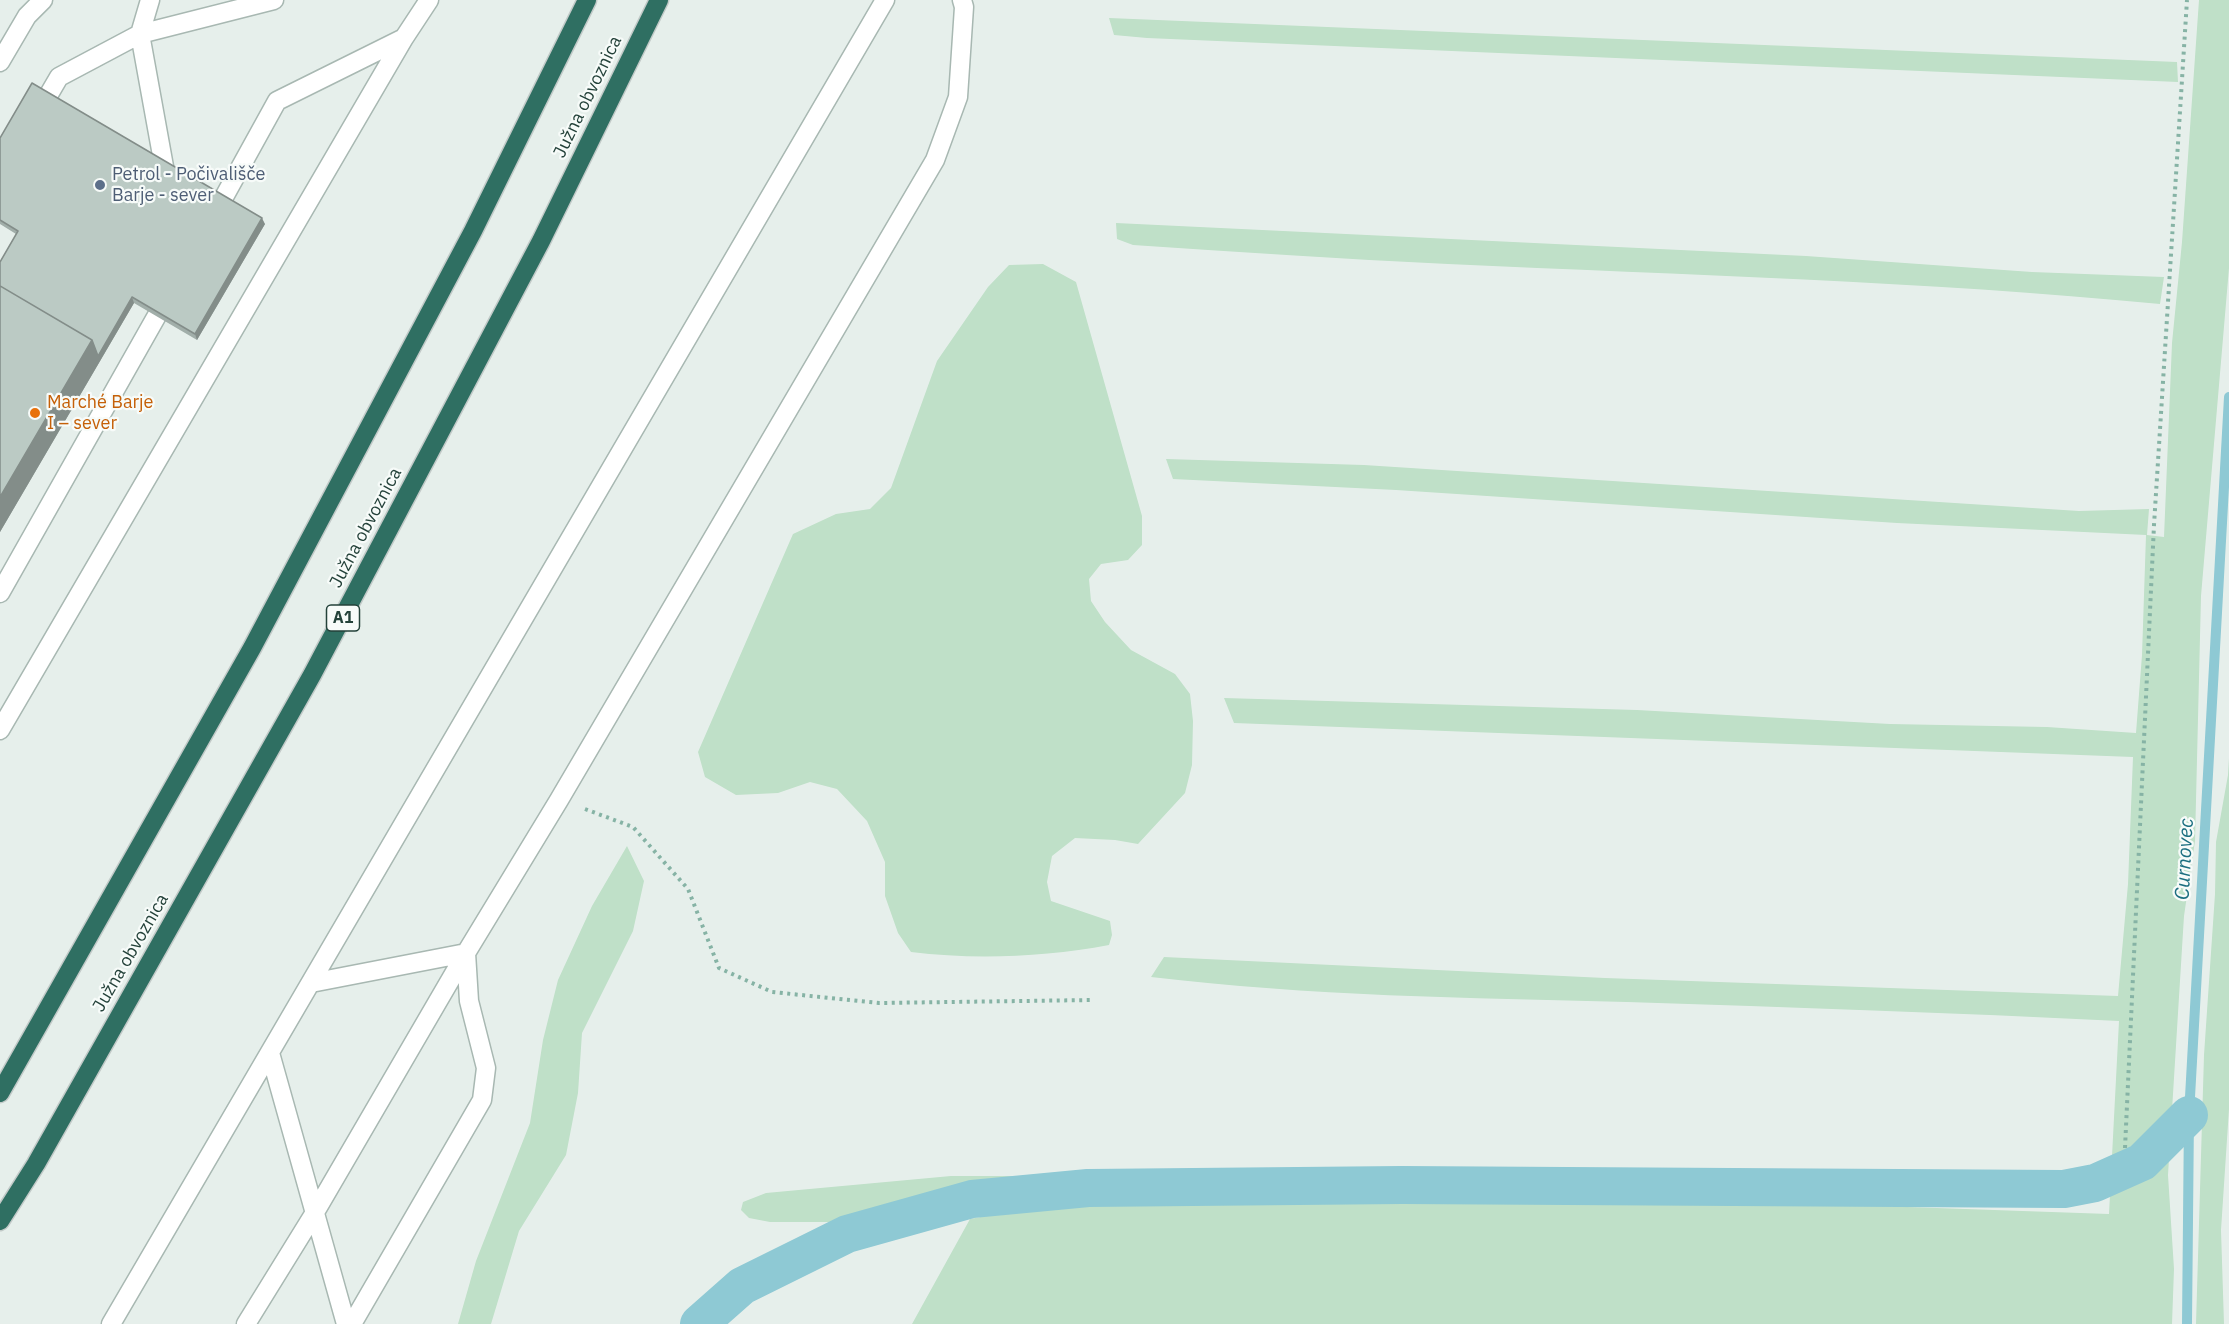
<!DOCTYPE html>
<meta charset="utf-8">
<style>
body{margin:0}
canvas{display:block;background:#e6efeb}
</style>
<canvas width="2229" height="1324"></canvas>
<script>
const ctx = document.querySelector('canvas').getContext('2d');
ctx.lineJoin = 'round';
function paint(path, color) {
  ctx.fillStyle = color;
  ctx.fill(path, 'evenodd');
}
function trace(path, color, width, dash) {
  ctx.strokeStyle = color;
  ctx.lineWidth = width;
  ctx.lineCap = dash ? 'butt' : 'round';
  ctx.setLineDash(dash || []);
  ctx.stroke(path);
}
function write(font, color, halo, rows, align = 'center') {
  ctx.font = font + ' "IBM Plex Sans",sans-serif';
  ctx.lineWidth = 4.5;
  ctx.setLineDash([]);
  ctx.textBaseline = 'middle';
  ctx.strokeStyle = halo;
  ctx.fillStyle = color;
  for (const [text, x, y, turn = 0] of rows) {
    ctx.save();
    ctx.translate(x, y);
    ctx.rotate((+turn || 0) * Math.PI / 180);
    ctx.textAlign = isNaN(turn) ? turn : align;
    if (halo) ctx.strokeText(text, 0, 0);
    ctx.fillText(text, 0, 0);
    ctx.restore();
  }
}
paint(new Path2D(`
 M2199 0H2229V268L2201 596 2195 841 2184 916 2168 1175 2174 1269 2172 1324H912L970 1219 1013 1211 998 1208 894 1222H770L749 1218 741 1210 743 1202 766 1193 951 1176H1018L2109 1214 2119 1021C1955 1013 1791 1007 1627 1002 1468 998 1309 996 1151 977L1164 957 1605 978 2118 996 2128 884 2133 757 1234 723 1224 698 1637 710 1890 724 2047 727 2136 733 2142 655 2146 535 1897 523 1396 490 1173 479 1166 459 1364 465 2079 511 2149 509 2147 535 2164 537 2172 343 2182 242Z
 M1109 18 2177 62 2178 82 1147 38 1114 35Z
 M1116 223 1806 256 2032 272 2164 277 2160 304C1923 281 1686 275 1448 264 1343 259 1238 252 1133 245L1117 239Z
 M1043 264 1076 282 1142 516V545L1128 560 1101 564 1089 579 1091 601 1105 622 1131 650 1175 674 1190 694 1193 721 1192 765 1185 793 1138 844 1115 840 1075 838 1052 856 1047 882 1051 901 1110 921 1112 935 1109 945C1045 957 975 960 911 952L898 933 885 896V862L867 821 837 789 810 782 778 793 736 795 705 777 698 752 793 534 836 514 870 509 891 488 937 361 988 287 1009 265Z
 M2229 758V1109L2221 1230 2224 1324H2196L2204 1055 2215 894 2216 842 2228 775Z
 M627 846 644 881 633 931 582 1033 578 1093 566 1155 519 1231 491 1324H458L476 1261 530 1123 543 1040 558 980 592 906Z`), '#bfe0c8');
trace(new Path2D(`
 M2187 1324 2189 1115 2229 397`), '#8ec9d4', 10);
trace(new Path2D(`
 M699 1324 742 1286 847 1234 972 1199 1088 1188 1402 1185 2064 1189 2095 1183 2142 1162 2189 1115`), '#8ec9d4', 38);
const minor = new Path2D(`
 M150 0 140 34 167 183
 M0 62 27 16 43 0
 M38 113 59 77 140 34 274 0
 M213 217 277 101 404 38
 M0 593 168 296
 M0 730 404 38 429 0
 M311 983 466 953
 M270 1053 346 1324
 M111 1324 885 0
 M246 1324 314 1214 466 953
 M352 1324 482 1100 486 1068 469 1001 466 953 559 800 935 160 958 97 964 7 962 0`);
const highway = new Path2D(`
 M0 1093 252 648 473 231 587 0
 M0 1221 36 1164 312 675 541 241 659 0`);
trace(minor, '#a8b8b2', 21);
trace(highway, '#c2cac8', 21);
trace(new Path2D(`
 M585 809 633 827 688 889 719 968 772 992 879 1003 1093 1000
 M2125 1148 2154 525 2187 0`), '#86b3a5', 4, [3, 4.5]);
trace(minor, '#fff', 18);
trace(highway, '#2f6f62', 18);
paint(new Path2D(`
 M0 138 265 224 197 340 134 303 0 532V262L16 234 0 224Z`), '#a1aea9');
paint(new Path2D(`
 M262 218 265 224 197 340 195 334Z
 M132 297 134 303 0 532V497L92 340Z`), '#838d89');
const building = new Path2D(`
 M32 83 262 218 195 334 132 297 98 356 92 340 0 286V262L18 231 0 220V138Z
 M0 286 92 340 0 497Z`);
paint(building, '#bbcac4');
trace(building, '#838d89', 1.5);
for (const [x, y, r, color] of [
 [100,185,6,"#5c6f8a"],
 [35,413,6,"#e8710a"]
]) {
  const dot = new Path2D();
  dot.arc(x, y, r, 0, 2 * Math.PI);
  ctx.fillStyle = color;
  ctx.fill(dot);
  trace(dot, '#f7fbf9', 2);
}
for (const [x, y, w] of [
 [343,618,33]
]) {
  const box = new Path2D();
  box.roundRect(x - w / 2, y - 13, w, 26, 4.5);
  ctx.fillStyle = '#f7fbf9';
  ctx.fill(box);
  trace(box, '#24423a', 1.5);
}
write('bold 16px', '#24423a', null, [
 ["A1",343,618]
]);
write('18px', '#24423a', '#f7fbf9', [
 ["Južna obvoznica",588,97,-64],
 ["Južna obvoznica",366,528,-62],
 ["Južna obvoznica",131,953,-60]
]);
write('18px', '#4e5e75', '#f7fbf9', [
 ["Petrol - Počivališče",112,175],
 ["Barje - sever",112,196]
], 'left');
write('18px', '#c56008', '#f7fbf9', [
 ["Marché Barje",47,403],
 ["I – sever",47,424]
], 'left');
write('italic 20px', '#1c6f80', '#f7fbf9', [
 ["Curnovec",2185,859,-87]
]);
</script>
